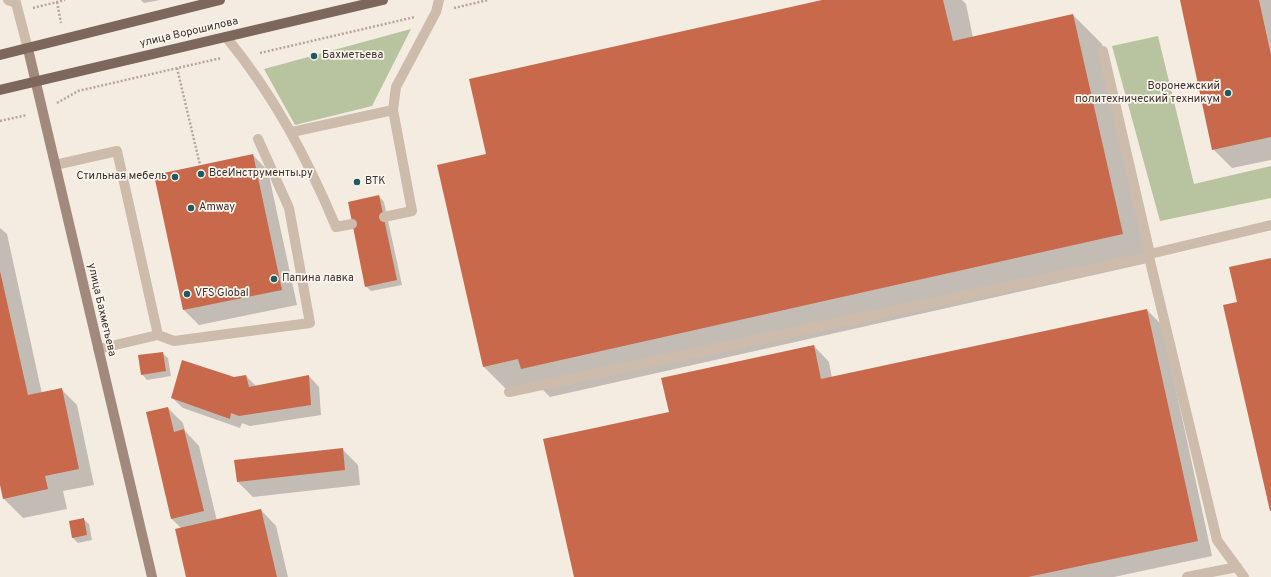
<!DOCTYPE html>
<meta charset="utf-8">
<style>
body{margin:0}
canvas{display:block;background:#f4ebe1}
</style>
<canvas width="1271" height="577"></canvas>
<script>
const ctx = document.querySelector('canvas').getContext('2d');
ctx.lineJoin = 'round';
function paint(path, color) {
  ctx.fillStyle = color;
  ctx.fill(path, 'evenodd');
}
function trace(path, color, width, dash) {
  ctx.strokeStyle = color;
  ctx.lineWidth = width;
  ctx.lineCap = dash ? 'butt' : 'round';
  ctx.setLineDash(dash || []);
  ctx.stroke(path);
}
function write(font, color, halo, rows, align = 'center') {
  ctx.font = font + ' Overpass,sans-serif';
  ctx.lineWidth = 3.5;
  ctx.setLineDash([]);
  ctx.textBaseline = 'middle';
  ctx.strokeStyle = halo;
  ctx.fillStyle = color;
  for (const [text, x, y, turn = 0] of rows) {
    ctx.save();
    ctx.translate(x, y);
    ctx.rotate((+turn || 0) * Math.PI / 180);
    ctx.textAlign = isNaN(turn) ? turn : align;
    if (halo) ctx.strokeText(text, 0, 0);
    ctx.fillText(text, 0, 0);
    ctx.restore();
  }
}
paint(new Path2D(`
 M411 29 372 106 295 125 264 69Z
 M1158 36 1194 184 1271 166V198L1160 221 1112 46Z`), '#b8c4a0');
paint(new Path2D(`
 M141 0H160L144 3Z
 M827 0H962L966 4 973 38 1073 15 1102 44 1152 262 550 397 542 389 513 396 484 367 487 154Z
 M1181 0H1271V160L1232 168 1213 149Z
 M253 155 268 171 297 305 199 325 184 310 155 176Z
 M379 196 384 202 402 285 371 291 366 286Z
 M0 228 7 234 42 394 62 390 77 405 94 485 63 491 67 509 23 518 4 499 0 480Z
 M1147 310 1162 325 1212 556 1114 577H575L670 413 814 346 829 362 832 378Z
 M162 353 168 358 171 376 147 380 142 374Z
 M246 376 256 386 309 376 319 387 321 415 250 426 242 423 240 428 183 408 172 398 234 378Z
 M168 408 183 423 185 431 199 446 217 521 261 510 276 526 288 577H187L182 529 172 519 147 413Z
 M342 449 358 465 360 485 253 497 238 482Z
 M83 519 89 524 92 540 78 543 73 538 70 522Z`), '#0003');
paint(new Path2D(`
 M822 0H943L953 41 1073 14 1123 234 521 369 518 359 483 367 437 165 486 154 469 79Z
 M1180 0H1259L1271 55V137L1212 150Z
 M253 154 282 290 183 310 154 175Z
 M379 195 397 280 365 287 348 202Z
 M1271 258V511H1270L1223 305 1237 302 1229 267Z
 M0 271 28 395 62 388 79 469 45 476 48 489 3 499 0 485Z
 M1147 309 1198 541 1028 577H574L543 439 669 412 661 378 814 345 821 379Z
 M163 352 166 371 141 375 138 355Z
 M182 360 234 377 246 375 249 387 309 375 311 405 239 416 231 413 230 419 171 398Z
 M168 407 174 432 184 429 204 511 171 519 146 412Z
 M343 448 345 470 237 482 234 460Z
 M261 509 277 577H186L175 529Z
 M84 518 87 535 72 538 69 521Z`), '#c8694b');
trace(new Path2D(`
 M57 2 61 23
 M33 8 65 0
 M454 8 488 0
 M260 53 415 17
 M177 68 200 165
 M57 103 78 91 221 58
 M0 121 27 115`), '#b9a596', 2.5, [2, 2]);
trace(new Path2D(`
 M8 0 16 3 28 49
 M226 37C274 95 307 158 336 227L352 224
 M1103 51 1150 254 1149 257 1217 540 1244 577
 M292 132 393 110
 M55 165 117 151 158 335 174 341 310 323 289 208 258 139
 M384 217 412 211 393 110 396 87 436 12 439 0
 M1150 254 1271 225
 M98 349 158 335
 M509 392 1149 257
 M1187 577 1237 567`), '#cdbbac', 10);
trace(new Path2D(`
 M28 49 152 577`), '#a18a7d', 10);
trace(new Path2D(`
 M0 55 220 0
 M0 90 383 0`), '#7d675c', 10);
for (const [x, y, r, color] of [
 [314,56,4,"#1f5a5e"],
 [1228,93,4,"#1f5a5e"],
 [201,174,4,"#1f5a5e"],
 [175,177,4,"#1f5a5e"],
 [357,182,4,"#1f5a5e"],
 [191,208,4,"#1f5a5e"],
 [274,279,4,"#1f5a5e"],
 [187,294,4,"#1f5a5e"]
]) {
  const dot = new Path2D();
  dot.arc(x, y, r, 0, 2 * Math.PI);
  ctx.fillStyle = color;
  ctx.fill(dot);
  trace(dot, '#fbf5ee', 1.5);
}
write('11px', '#3b302b', '#fbf5ee', [
 ["улица Ворошилова",189,33,-13],
 ["улица Бахметьева",101,310,77]
]);
write('11px', '#3b302b', '#fbf5ee', [
 ["Бахметьева",322,56],
 ["Воронежский",1220,87,"right"],
 ["политехнический техникум",1220,100,"right"],
 ["ВсеИнструменты.ру",209,174],
 ["Стильная мебель",167,177,"right"],
 ["ВТК",365,182],
 ["Amway",199,208],
 ["Папина лавка",282,279],
 ["VFS Global",195,294]
], 'left');
</script>
